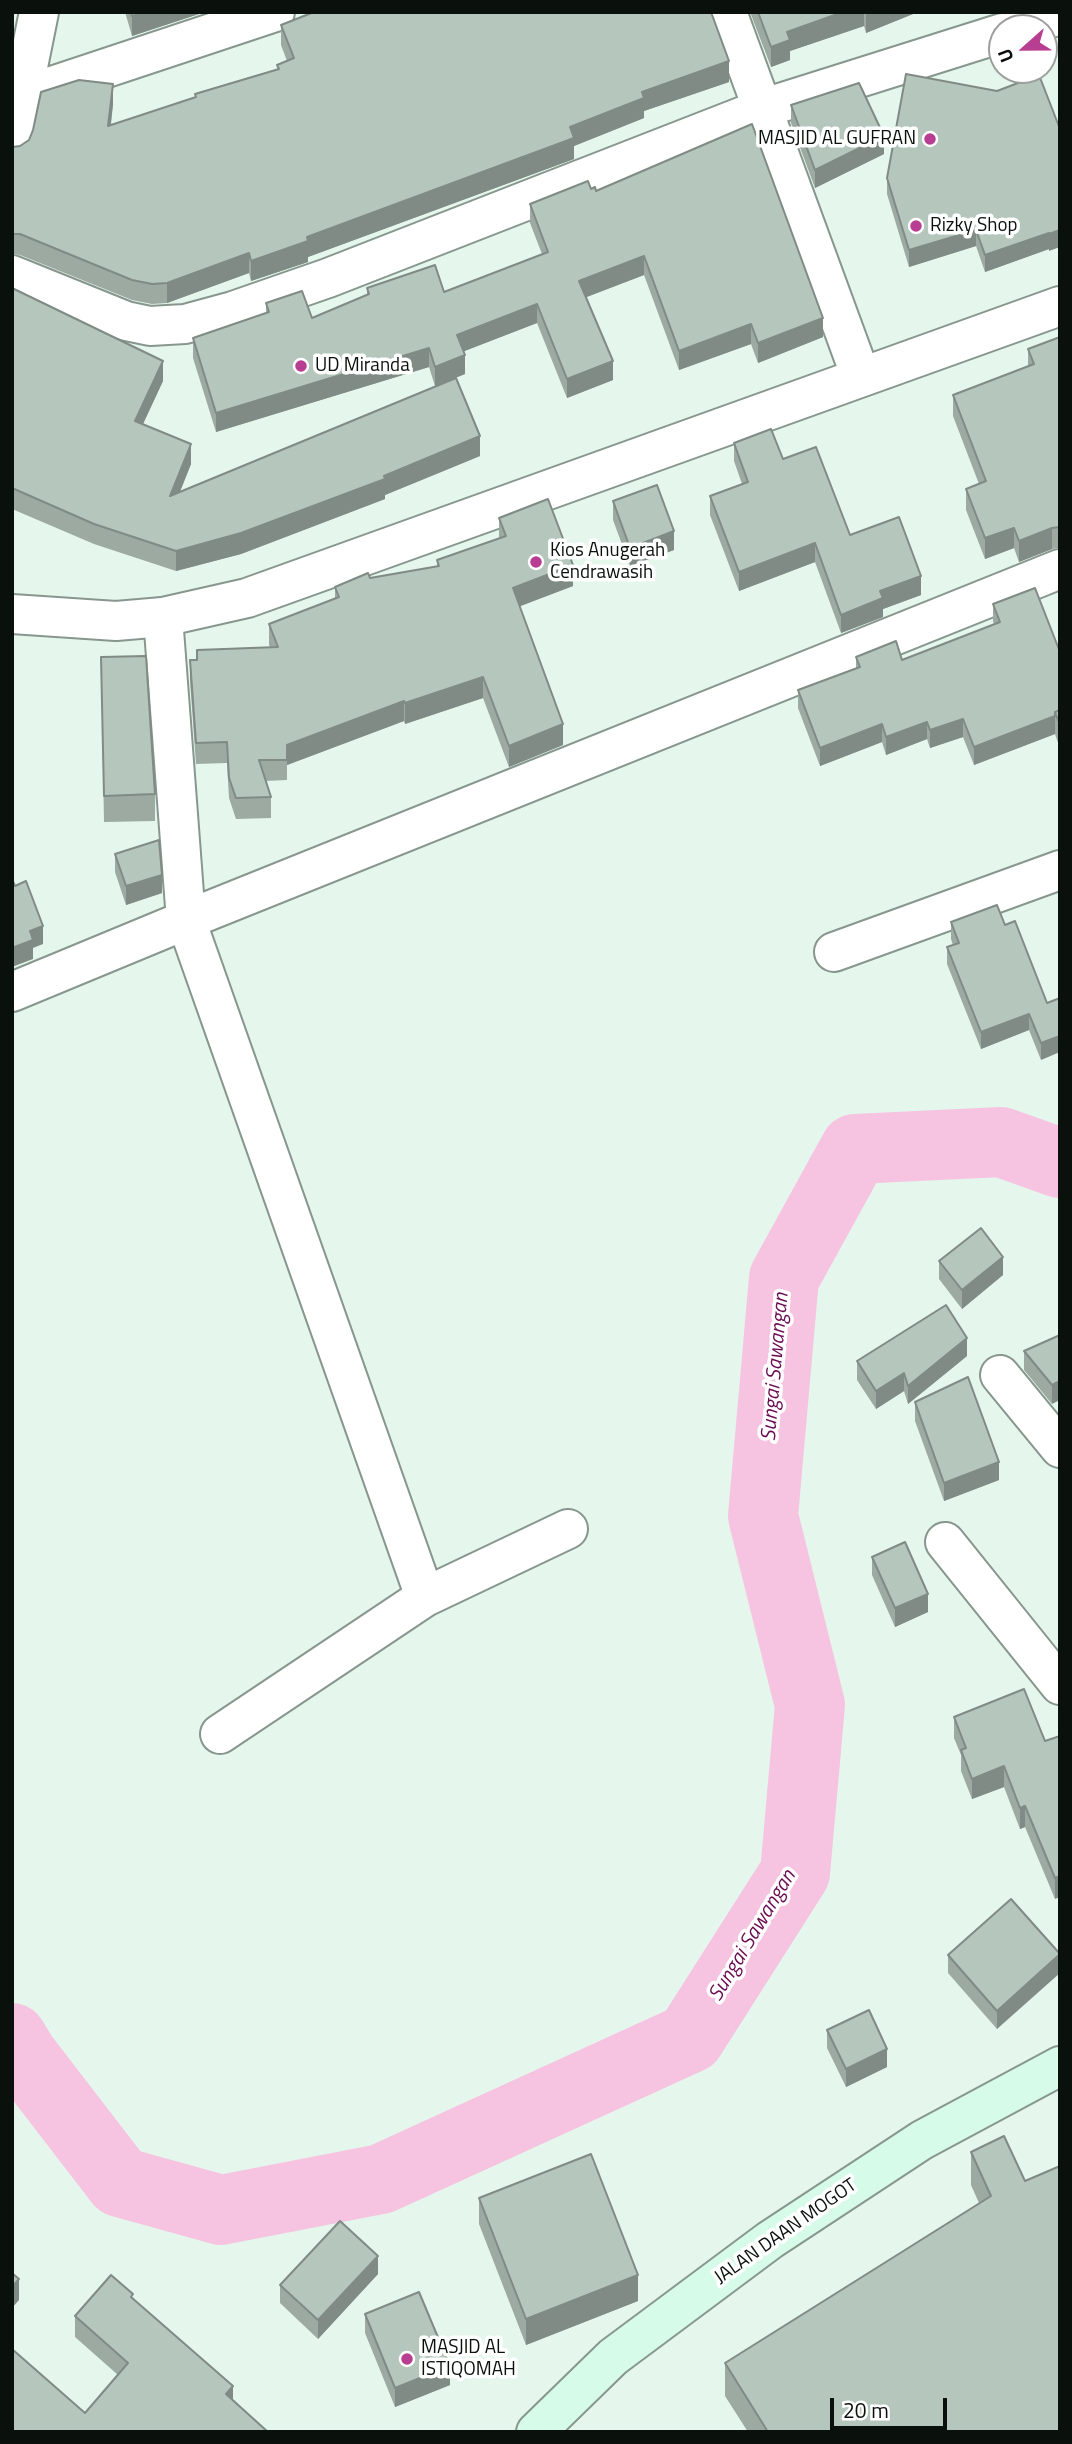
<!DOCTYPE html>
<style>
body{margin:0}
#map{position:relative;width:1072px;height:2444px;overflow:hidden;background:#e5f7ec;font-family:"Titillium Web",sans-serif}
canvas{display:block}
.frame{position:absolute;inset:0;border:14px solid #0a100c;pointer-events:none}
.north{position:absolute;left:988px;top:14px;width:70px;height:70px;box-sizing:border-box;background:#fff;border:2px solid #9d9f9e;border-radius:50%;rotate:249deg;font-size:19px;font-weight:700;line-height:28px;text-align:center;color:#0a100c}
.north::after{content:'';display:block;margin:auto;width:24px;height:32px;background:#b73e91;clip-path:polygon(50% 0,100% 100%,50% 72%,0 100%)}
.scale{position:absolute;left:830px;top:2398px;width:117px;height:32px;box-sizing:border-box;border:4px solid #0a100c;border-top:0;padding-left:9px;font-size:21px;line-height:24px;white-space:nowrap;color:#0a100c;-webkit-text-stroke:5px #fff;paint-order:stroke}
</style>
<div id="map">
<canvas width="1072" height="2444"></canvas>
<div class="frame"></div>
<div class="north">U</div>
<div class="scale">20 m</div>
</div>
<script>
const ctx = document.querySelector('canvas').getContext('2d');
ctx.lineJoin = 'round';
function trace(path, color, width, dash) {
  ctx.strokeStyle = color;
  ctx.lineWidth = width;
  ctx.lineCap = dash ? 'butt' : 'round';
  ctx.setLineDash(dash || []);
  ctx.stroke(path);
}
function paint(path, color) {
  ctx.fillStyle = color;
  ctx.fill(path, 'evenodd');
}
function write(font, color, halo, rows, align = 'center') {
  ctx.font = font + ' "Titillium Web",sans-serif';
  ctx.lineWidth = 7;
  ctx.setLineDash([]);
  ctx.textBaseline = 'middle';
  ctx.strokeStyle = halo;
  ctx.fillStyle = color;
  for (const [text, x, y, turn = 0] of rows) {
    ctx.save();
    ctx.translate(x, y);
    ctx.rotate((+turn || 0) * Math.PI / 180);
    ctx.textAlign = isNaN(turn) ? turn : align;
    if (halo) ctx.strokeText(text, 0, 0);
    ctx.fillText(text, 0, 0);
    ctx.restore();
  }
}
trace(new Path2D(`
 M12 2038 23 2056 120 2182 221 2210 381 2179 690 2038 795 1873 810 1705 763 1516 784 1278 855 1149 1001 1142 1060 1163`), '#f6c4e1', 70);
const minor = new Path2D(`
 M727 12 861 377
 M1018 28 1060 15
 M22 96 275 12
 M12 146 39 12
 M12 275 126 321 150 326 185 324 233 311 328 278 764 108 1002 33
 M163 617 186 920 425 1597
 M834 952 1060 870
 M12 992 186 920 1060 569
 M1000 1375 1060 1448
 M945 1542 1060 1685
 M220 1734 425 1597 568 1529`);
const tertiary = new Path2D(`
 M12 614 116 621 163 617 247 598 1060 306`);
const secondary = new Path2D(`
 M536 2432 613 2357 770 2240 922 2140 1060 2066`);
trace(minor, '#87978d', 42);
trace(tertiary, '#87978d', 42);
trace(secondary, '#87978d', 42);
trace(minor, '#fff', 38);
trace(tertiary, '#fff', 38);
trace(secondary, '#d7fbe9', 38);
paint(new Path2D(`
 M125 12H205L132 36Z
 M750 12H918L866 33 864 26 790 51V60L771 67Z
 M281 25 729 82 644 111V118L574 146V159L308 257V262L251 281 249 273 167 303 152 304 132 300 20 255 12 254V147L20 146 113 104 111 125 195 97V94L277 69V65L287 61 281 45Z
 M791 105 884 154 815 188 791 123Z
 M1060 129 1049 251V249L985 272 976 246 909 267 887 194V178Z
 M591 189 596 191 823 337 758 363 751 344 679 370 644 275 586 297 613 380 567 398 537 323 464 351 465 374 435 386 429 367 216 432 193 358V338L266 314V303L312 318 367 295V288L444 292 542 254 530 223V204Z
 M12 288 163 381 143 424 191 464 180 492 480 456 385 495V499L241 554 176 571 94 544 12 509Z
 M1060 337V548L1052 549 1019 562 1014 548 985 559 966 510V489L979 484 953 416V395L1028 366V349Z
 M734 443 783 459 850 535 921 595 883 609V617L841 633 815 562 739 591 710 515V496L742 484 734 461Z
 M613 501 674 550 630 566 613 520Z
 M499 518 573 586 519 606 563 745 509 767 483 698 405 724 404 721 287 765V780L265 781 271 797V818L236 819 229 798 227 763 196 764 190 681V660H197L271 648 269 645V624L335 599V587L370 578 437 566V560L499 538Z
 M993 604 1060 652V749L1055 734 974 765 963 737 930 748 927 739 886 755 882 742 820 766 798 708V690L856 668V657L902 660 994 624 993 621Z
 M101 657 155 794V821L104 822Z
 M115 854 162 893 126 905 115 872Z
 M951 922 1005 925 1047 1003 1041 1060 1029 1030 981 1049 947 964V947L953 945 951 939Z
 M939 1261 1003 1275 962 1309 939 1279Z
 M1060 1335 1052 1404 1024 1370V1351Z
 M967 1356 908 1404 904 1391 876 1409 857 1380V1361Z
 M915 1402 999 1480 944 1501 915 1421Z
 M872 1557 928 1612 895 1627 872 1575Z
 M954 1717 1045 1741 1060 1736 1055 1899 1025 1827 1020 1829 1004 1787 972 1799 961 1771V1755L954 1738Z
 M1060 1954 997 2029 948 1973V1955Z
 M827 2030 887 2067 846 2087 827 2048Z
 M971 2152 1025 2181 1060 2432H748L725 2396V2363L979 2203 971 2185Z
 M479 2198 638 2301 526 2345 479 2224Z
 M378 2274 318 2339 280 2303V2285Z
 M133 2298 233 2399 85 2413 118 2375 75 2337V2316Z
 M365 2314 450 2385 395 2407 365 2333Z`), '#9caaa2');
paint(new Path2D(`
 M144 12H205L132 36V16Z
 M843 12H864V26L790 51V60L771 67V47L787 32Z
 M867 12H918L866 33V13Z
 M729 61V82L644 111V118L574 146V159L308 257V262L251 281V261L570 127 642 92Z
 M113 84V104L108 146V126Z
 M884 136V154L815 188V170Z
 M976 230V246L909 267V250Z
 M1060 230V247L1049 251V234Z
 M1049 233V249L985 272V255Z
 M249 253V273L167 303V283Z
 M644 256V275L579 300V281Z
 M537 304V323L457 354V335Z
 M823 318V337L758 363V343Z
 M751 324V344L679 370V351Z
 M429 348V367L216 432V413Z
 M465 355V374L435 386V367Z
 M163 361V381L135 441V421Z
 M613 361V380L567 398V379Z
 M480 436V456L385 495V499L241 554 176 571V551L384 476Z
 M191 444V464L170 516V496Z
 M1014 528V548L985 559V538Z
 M1052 528V549L1019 562V541Z
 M674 531V550L630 566V548Z
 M815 543V562L739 591V572Z
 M573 565V586L513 609V588Z
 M921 576V595L883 609V617L841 633V615L880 591Z
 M483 677V698L405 724V703Z
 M404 701V721L287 765V745Z
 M1055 716V734L974 765V747Z
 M963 719V737L930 748V730Z
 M927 722V739L886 755V737Z
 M563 724V745L509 767V746Z
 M882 724V742L820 766V748Z
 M162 875V893L126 905V886Z
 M43 926V944L33 948V959L12 967V948L30 931Z
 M1029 1014V1030L981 1049V1032Z
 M1060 1036V1052L1041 1060V1043Z
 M1003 1257V1275L962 1309V1290Z
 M967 1338V1356L908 1404V1386Z
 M904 1373V1391L876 1409V1391Z
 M1060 1381V1400L1052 1404V1385Z
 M999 1462V1480L944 1501V1483Z
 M928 1594V1612L895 1627V1608Z
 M1004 1766V1787L972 1799V1779Z
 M1025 1806V1827L1020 1829V1808Z
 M1060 1876V1897L1055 1899V1878Z
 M1060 1954V1973L997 2029V2011Z
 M887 2049V2067L846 2087V2069Z
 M378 2256V2274L318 2339V2320Z
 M638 2275V2301L526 2345V2319Z
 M19 2279V2300L12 2308V2287Z
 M450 2366V2385L395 2407V2388Z
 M233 2386V2407L226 2394Z`), '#7f8b84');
const building = new Path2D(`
 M131 12H144L132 16Z
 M314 12H711L729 61 642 92 644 98 570 127 574 138 307 237 308 241 251 261 249 253 167 283 152 284 132 280 20 234H12V147L20 146 29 140 33 130 41 92 79 80 113 84 108 126 196 97 195 94 279 69 277 65 294 58 281 25Z
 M758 12H843L787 32 790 40 771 47Z
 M906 74 997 91 1039 75 1060 129V230L1049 234V233L985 255 976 230 909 250 887 178Z
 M859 83 884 136 815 170 791 105Z
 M752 124 823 318 758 343 751 324 679 351 644 256 579 281 613 361 567 379 537 304 457 335 465 355 435 367 429 348 216 413 193 338 269 312 266 303 302 291 312 318 369 294 367 288 435 265 444 292 548 252 530 204 588 181 591 189 595 187 596 191Z
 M12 288 163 361 135 421 191 444 170 496 456 378 480 436 384 476 385 479 241 533 176 551 94 524 12 488Z
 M1060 337V527L1052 528 1019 541 1014 528 985 538 966 489 986 481 953 395 1034 364 1028 349Z
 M771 429 783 459 816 447 850 535 899 517 921 576 880 591 883 598 841 615 815 543 739 572 710 496 748 482 734 443Z
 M657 485 674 531 630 548 613 501Z
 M548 499 573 565 513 588 563 724 509 746 483 677 405 703 404 701 287 745V760H259L271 797 236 798 229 778 227 742 196 743 190 660H197V650L278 647 269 624 339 597 335 587 368 573 370 578 439 566 437 560 506 536 499 518Z
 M1035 588 1060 652V710L1055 712V716L974 747 963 719 930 730 927 722 886 737 882 724 820 748 798 690 860 667 856 657 896 641 902 660 1000 622 993 604Z
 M146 656 155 794 104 796 101 657Z
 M1060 710V725L1055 712Z
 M159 840 162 875 126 886 115 854Z
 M12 879 15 886 26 881 43 926 30 931 33 940 12 948Z
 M997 905 1005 925 1015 921 1047 1003 1060 998V1036L1041 1043 1029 1014 981 1032 947 947 959 943 951 922Z
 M981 1228 1003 1257 962 1290 939 1261Z
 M946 1305 967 1338 908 1386 904 1373 876 1391 857 1361Z
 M1060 1335V1381L1052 1385 1024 1351Z
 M968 1377 999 1462 944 1483 915 1402Z
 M905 1542 928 1594 895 1608 872 1557Z
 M1024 1689 1045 1741 1060 1736V1876L1055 1878 1025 1806 1020 1808 1004 1766 972 1779 961 1750 966 1748 954 1717Z
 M1011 1899 1060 1954 997 2011 948 1955Z
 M869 2010 887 2049 846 2069 827 2030Z
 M1004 2136 1025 2181 1060 2166V2432H768L725 2363 991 2196 971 2152Z
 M591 2154 638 2275 526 2319 479 2198Z
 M340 2221 378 2256 318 2320 280 2285Z
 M12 2273 19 2279 12 2287Z
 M111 2275 133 2294 131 2297 233 2386 226 2394 268 2432H12V2349L85 2413 128 2363 75 2316Z
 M419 2292 450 2366 395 2388 365 2314Z`);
paint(building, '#b5c6bc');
trace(building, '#7f8b84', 2);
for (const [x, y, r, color] of [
 [930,139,7,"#b73e91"],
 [916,226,7,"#b73e91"],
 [301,366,7,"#b73e91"],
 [536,562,7,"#b73e91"],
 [407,2359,7,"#b73e91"]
]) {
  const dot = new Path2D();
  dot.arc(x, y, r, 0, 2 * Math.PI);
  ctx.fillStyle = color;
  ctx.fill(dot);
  trace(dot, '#fff', 2.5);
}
write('19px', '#0a100c', '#fff', [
 ["MASJID AL GUFRAN",916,139,"right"],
 ["Rizky Shop",930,226],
 ["UD Miranda",315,366],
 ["Kios Anugerah",550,551],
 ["Cendrawasih",550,573],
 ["MASJID AL",421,2348],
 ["ISTIQOMAH",421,2370]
], 'left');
write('19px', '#0a100c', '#fff', [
 ["JALAN DAAN MOGOT",786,2232,-35]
]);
write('italic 21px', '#690b50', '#fff', [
 ["Sungai Sawangan",776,1367,-85],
 ["Sungai Sawangan",753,1936,-59]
]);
</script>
